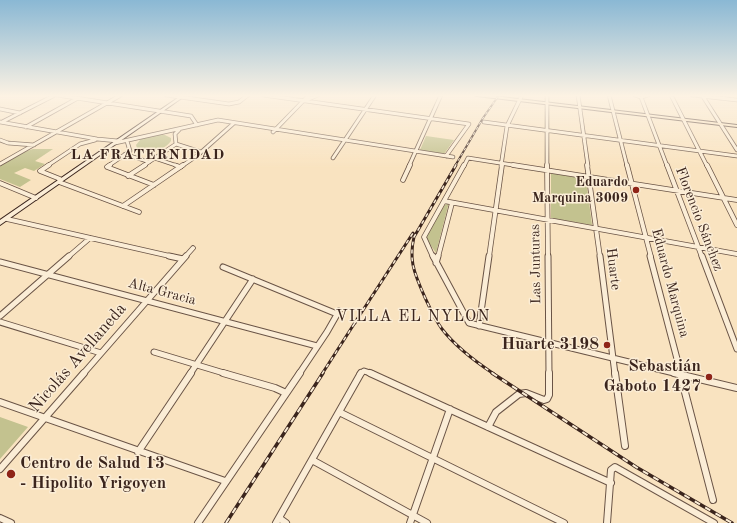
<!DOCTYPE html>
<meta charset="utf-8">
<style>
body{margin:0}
canvas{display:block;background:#f9e3c0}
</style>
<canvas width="737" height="523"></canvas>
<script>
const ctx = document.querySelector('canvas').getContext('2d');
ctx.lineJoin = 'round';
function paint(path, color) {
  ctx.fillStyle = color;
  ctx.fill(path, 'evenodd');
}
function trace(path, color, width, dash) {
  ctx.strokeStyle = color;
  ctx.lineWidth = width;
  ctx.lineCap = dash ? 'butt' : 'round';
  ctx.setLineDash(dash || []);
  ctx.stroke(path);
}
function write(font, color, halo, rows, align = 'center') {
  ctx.font = font + ' "Old Standard TT",serif';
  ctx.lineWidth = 3;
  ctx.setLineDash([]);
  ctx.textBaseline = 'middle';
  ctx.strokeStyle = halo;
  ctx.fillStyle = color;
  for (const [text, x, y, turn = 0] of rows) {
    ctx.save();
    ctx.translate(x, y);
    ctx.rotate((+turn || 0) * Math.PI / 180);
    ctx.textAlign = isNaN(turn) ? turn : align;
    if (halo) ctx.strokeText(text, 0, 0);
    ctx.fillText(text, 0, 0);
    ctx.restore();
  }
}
paint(new Path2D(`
 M160 134 165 135 171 138V141C164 151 146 155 137 148L136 145 140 140 144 137Z
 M426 136 454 140 444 154 420 150Z
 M33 149H53L35 161 45 164 34 171 25 168 14 173 31 180 20 187 0 179V166L24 152Z
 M551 173 586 179 592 225 551 218Z
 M448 204V206L436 253 425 237 445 205Z
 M0 417 28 427 0 459Z`), '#c3c28f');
const pedestrianFar1 = new Path2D(`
 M125 154 149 162
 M154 158 178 166`);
const pedestrian = new Path2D(`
 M175 165 181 167`);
const minorFar3 = new Path2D(`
 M57 95 191 116 197 125
 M166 95 229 104 239 102 248 95
 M263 95 469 124 446 156
 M547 95V166
 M578 95 588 166
 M609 95 627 166
 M635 95 641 97 648 95
 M671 95 707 166
 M692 95 737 100
 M702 95 737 150
 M641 97 667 166
 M306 100 318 95
 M0 109 20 113
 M0 122 97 139 118 141
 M2 122 55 95
 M484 122 737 156
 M26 127 78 98
 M179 130 175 134 176 144 201 152
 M273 132 309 95
 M0 140 8 143 34 145
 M115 143 218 120 453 157
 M333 158 375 95
 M0 164 121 95
 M47 166 80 144 95 140
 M108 166 130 151 127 141
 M143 166 176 144
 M182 166 198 155 234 123
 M409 166 441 95
 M464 166 468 158 519 166
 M501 166 507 126 522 95`);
const minorFar2 = new Path2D(`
 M49 165 40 171 60 179
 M110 165 107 167 154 185
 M513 165 737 200
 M547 165 548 257
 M587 165 600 257
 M627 165 651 257
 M667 165 702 257
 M707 165 737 225
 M128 176 145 165
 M403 180 410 165
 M59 182 139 212
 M0 183 36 198
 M444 201 737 254
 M123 206 183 165
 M7 219 174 257
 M68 257 90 238
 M185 257 193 248
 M433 257 424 237 464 165
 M438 257 452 203
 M489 257 502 165`);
const minorFar1 = new Path2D(`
 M169 256 183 259
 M433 256 469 323 678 374
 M548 256 549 374
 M600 256 615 374
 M650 256 681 374
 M702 256 737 349
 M0 262 317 346
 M436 263 438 256
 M223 267 337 314
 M0 316 69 256
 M0 322 101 353
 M479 326 489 256
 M154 352 227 374
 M83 374 186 256
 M190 374 253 279
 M299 374 327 332 339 311
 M360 374 364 371 373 374`);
const minor = new Path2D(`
 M223 373 275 388 286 393
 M370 373 611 483
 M615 373 625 446
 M674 373 737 388
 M680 373 713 500
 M0 402 225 481
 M339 412 564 523
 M488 427 496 412 519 394 526 393 544 400 547 399 549 395V373
 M138 452 191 373
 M312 460 427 523
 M0 469 84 373
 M0 518 11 523
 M279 518 286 523
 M198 523 300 373
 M276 523 361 373
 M410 523 450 409
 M607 523 611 470 615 467 714 523`);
const secondary = new Path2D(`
 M182 95H186L0 225V220Z`);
const primary = new Path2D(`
 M475 95H485L737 125V127L477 96Z`);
trace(pedestrianFar1, '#6a5446', 4);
trace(pedestrian, '#6a5446', 4.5);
trace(minorFar3, '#6a5446', 4.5);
trace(minorFar2, '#6a5446', 5.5);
trace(minorFar1, '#6a5446', 7);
trace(minor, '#6a5446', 8);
trace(secondary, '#3b251d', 2);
trace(primary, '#3b251d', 2);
trace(pedestrianFar1, '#fbedd6', 2.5);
trace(pedestrian, '#fbedd6', 3);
trace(minorFar3, '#fbedd6', 3);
trace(minorFar2, '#fbedd6', 4);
trace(minorFar1, '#fbedd6', 5);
trace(minor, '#fbedd6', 6);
paint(secondary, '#fbedd6');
paint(primary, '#f9e3c0');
const railFar2 = new Path2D(`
 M455 166 483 118 499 95`);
const railFar1 = new Path2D(`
 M456 165 414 237C412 246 411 255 413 265 416 280 433 317 442 329 455 346 476 362 494 374
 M354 324 413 233
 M322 374 356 321 355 323`);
const rail = new Path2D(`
 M492 373 636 467 732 523
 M226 523 323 373`);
trace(railFar2, '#3b251d', 2);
trace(railFar1, '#3b251d', 3);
trace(rail, '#3b251d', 3.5);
trace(railFar2, '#fbedd6', 1, [3]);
trace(railFar1, '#fbedd6', 1.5, [4]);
trace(rail, '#fbedd6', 2, [6]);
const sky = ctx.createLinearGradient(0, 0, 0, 168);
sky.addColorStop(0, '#8ab8d4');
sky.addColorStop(0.57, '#fcf2e3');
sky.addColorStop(1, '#fcf2e300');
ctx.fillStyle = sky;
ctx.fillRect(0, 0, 737, 168);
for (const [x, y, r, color] of [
 [636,190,4,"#8f2418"],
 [607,345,4,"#8f2418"],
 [709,377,4,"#8f2418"],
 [11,474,5,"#8f2418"]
]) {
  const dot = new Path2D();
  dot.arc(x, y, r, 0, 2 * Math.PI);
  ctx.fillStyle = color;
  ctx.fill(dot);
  trace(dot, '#fbedd6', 1.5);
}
write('bold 14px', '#3b251d', '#fbedd6', [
 ["Eduardo",628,182],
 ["Marquina 3009",628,198]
], 'right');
write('14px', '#3b251d', '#fbedd6', [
 ["Florencio Sánchez",699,219,69],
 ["Las Junturas",536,264,-91],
 ["Huarte",613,269,83],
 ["Eduardo Marquina",670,283,75],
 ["Alta Gracia",162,292,15]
]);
ctx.letterSpacing = '1px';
write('bold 15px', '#3b251d', '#fbedd6', [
 ["LA FRATERNIDAD",148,155]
]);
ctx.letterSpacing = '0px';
ctx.letterSpacing = '1px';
write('16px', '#3b251d', '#fbedd6', [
 ["VILLA EL NYLON",413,317]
]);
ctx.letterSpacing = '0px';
write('bold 17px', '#3b251d', '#fbedd6', [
 ["Huarte 3198",599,345],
 ["Sebastián",701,367],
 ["Gaboto 1427",701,387],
 ["Centro de Salud 13",20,464,"left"],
 ["- Hipolito Yrigoyen",20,484,"left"]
], 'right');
write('17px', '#3b251d', '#fbedd6', [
 ["Nicolás Avellaneda",78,358,-49]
]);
</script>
